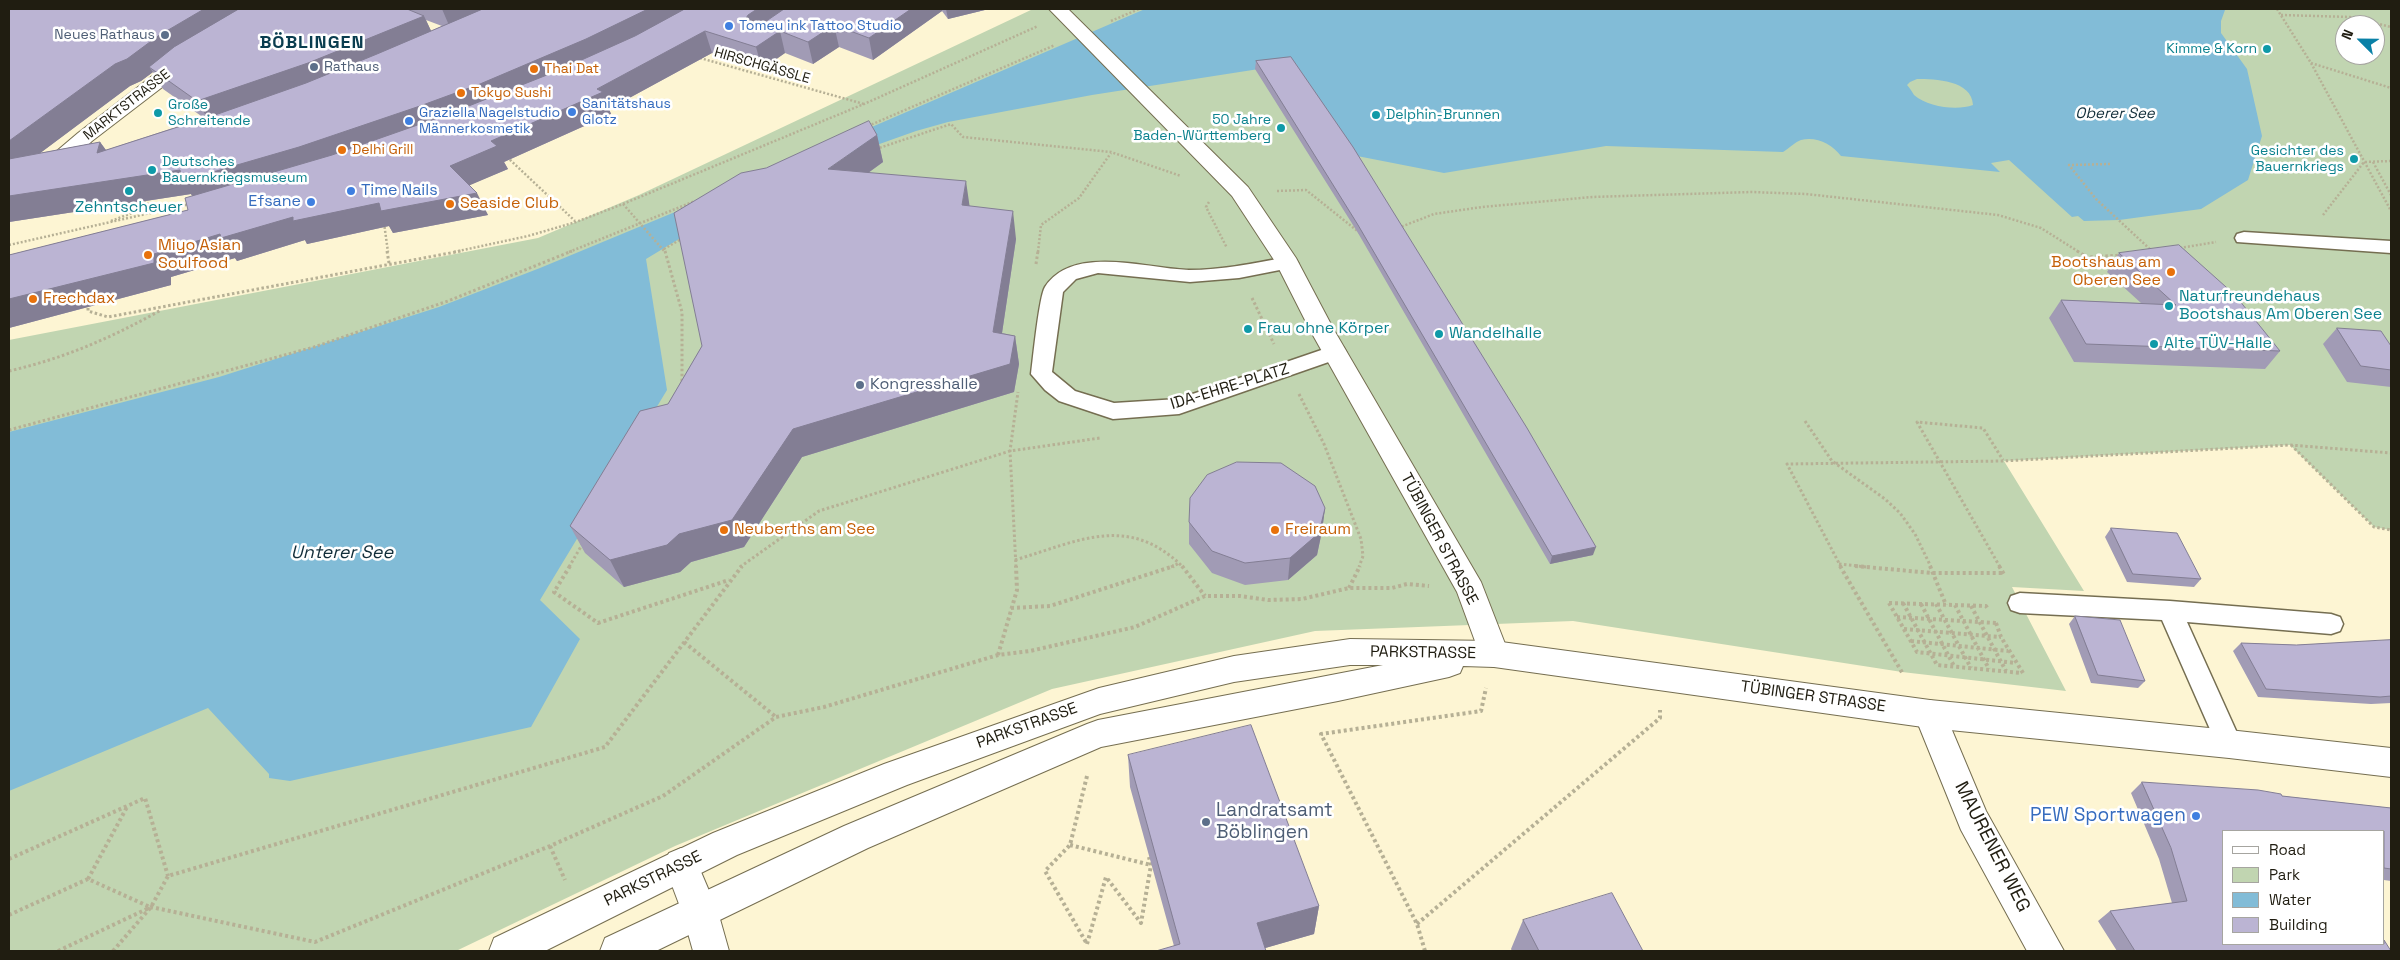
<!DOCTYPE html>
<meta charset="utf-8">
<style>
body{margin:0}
#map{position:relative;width:2400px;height:960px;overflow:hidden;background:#fdf5d3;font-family:"Space Grotesk",sans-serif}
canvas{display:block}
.frame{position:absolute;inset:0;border:10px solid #201d11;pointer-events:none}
.legend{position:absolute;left:2222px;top:830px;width:162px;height:115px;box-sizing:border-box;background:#fff;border:1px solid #a6a5a0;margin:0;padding:6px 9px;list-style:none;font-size:15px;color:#201d11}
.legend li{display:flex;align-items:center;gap:10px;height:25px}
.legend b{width:25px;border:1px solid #a6a5a0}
.north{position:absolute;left:2335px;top:15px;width:50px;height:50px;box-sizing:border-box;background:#fff;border:1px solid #a6a5a0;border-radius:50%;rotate:293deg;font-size:14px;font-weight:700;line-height:20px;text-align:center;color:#201d11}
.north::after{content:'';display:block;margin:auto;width:18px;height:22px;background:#0a81a7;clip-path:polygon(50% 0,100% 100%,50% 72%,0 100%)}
</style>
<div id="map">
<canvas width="2400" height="960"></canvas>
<div class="frame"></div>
<ul class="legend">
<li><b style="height:6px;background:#fff"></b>Road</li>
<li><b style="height:14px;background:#c1d5b1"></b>Park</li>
<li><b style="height:14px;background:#82bcd7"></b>Water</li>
<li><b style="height:14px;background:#bbb4d3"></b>Building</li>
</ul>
<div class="north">N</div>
</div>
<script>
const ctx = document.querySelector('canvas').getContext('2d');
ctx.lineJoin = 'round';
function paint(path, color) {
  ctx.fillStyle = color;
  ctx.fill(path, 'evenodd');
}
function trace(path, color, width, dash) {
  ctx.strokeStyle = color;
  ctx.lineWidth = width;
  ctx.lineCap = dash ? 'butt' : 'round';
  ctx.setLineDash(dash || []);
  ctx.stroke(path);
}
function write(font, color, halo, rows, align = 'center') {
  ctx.font = font + ' "Space Grotesk",sans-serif';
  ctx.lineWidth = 5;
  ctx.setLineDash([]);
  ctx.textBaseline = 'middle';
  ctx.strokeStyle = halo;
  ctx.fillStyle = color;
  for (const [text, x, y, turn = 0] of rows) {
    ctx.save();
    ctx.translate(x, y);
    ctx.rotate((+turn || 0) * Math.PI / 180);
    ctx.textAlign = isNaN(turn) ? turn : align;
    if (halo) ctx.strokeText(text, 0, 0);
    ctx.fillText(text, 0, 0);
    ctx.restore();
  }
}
paint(new Path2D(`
 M1033 9H2391V530L2374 527 2290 445 2004 461 2084 591 2012 587 2066 691 1902 672 1573 621 1315 631 1052 689 675 846 456 951H9V340L538 238 639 195ZM2345 25H2375V55H2345Z`), '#c1d5b1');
paint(new Path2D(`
 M1145 9H2230L2225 10 2221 21V33L2247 69 2262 136 2248 180 2201 209 2119 220 2084 221 2078 216 2072 217 2009 160 1991 163 2000 172 1841 156C1832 144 1816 136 1801 140 1795 142 1788 149 1783 152L1606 146 1444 173 1352 155 1291 64 1092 95 948 122 916 131 815 167 694 230 646 259 667 390 540 600 580 639 531 727 290 781 269 778V774L208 708 9 791V432L219 377 439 307 540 268 675 212ZM1917 79C1935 79 1972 80 1973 105 1957 111 1928 107 1914 95 1912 92 1910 88 1907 85L1910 82Z`), '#82bcd7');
const lane = new Path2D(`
 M2244 232 2391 241V253L2237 242 2235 238 2237 234Z
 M1288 257 1295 259 1298 263 1295 267 1239 278 1190 282 1098 273 1076 279 1063 292 1052 372 1075 391 1114 403 1178 399 1336 345 1343 347 1346 352 1343 357 1179 414 1113 419 1059 401 1045 390 1031 374C1033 359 1039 296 1045 287 1073 244 1147 269 1189 270 1222 270 1256 263 1288 257Z
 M2020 593 2170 601 2331 614 2340 617 2343 624 2340 631 2331 634 2187 622 2242 744 2238 752 2229 756 2220 752 2162 620 2020 613 2011 610 2008 603 2011 596Z`);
const street = new Path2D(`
 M1049 9H1068L1248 187 1296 258 1334 330 1481 582 1509 654 1505 663 1494 667 1483 663 1457 592 1310 330 1276 263 1232 196Z
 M188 52 195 54 198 58 195 62 92 141 61 171 53 172 45 171 42 166 45 161 78 133 181 54Z
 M1930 700 1941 704 1986 811 2064 951H2027L1961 830 1914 714 1919 704Z
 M681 848 693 853 718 912 729 951H693L682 912 664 864 669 853Z`);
const secondary = new Path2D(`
 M1350 639 1494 641 1930 700 2229 730 2391 748V777L2229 758 1930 728 1494 667 1463 666 1460 673 1449 677 1338 701 1101 747 868 848 656 951H600L605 938 844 826 1087 724 1098 720 1383 665H1350L1234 682 1100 714 907 785 737 855 545 951H489L494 938 713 833 884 764 1099 688 1234 656Z`);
trace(lane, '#756e51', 3);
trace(street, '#756e51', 2);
trace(secondary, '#756e51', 2);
trace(new Path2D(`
 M2277 9 2311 63 2391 211
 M2281 15 2350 17 2391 27
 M1111 21 1139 9
 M700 58 864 104
 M2311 63 2391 88
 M868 126 1055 45
 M876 149 951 124 963 137 1111 152 1181 176
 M507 157 575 221
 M2373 162 2391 195
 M2110 164 2069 165 2096 199 2153 252
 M1277 191 1306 190 1360 233
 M1209 202 1206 207 1227 248
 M623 204 665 252
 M2323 215 2364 162 2391 161
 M111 221 150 206 145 201 126 205
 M384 223 388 252
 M1398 228 1434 214 1482 207 1592 197 1751 192 1806 194 1998 215 2041 228 2079 252
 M9 245 190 204
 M2180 248 2216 242
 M664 249 683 238
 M454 252 528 236 576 222 623 204 864 104 1038 26
 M569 252 695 201
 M1038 252 1041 225 1079 198 1111 153`), '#b6b095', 2.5, [2, 2]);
trace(new Path2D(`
 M387 251 389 263
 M665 251 682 312V383
 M2077 251 2087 257 2122 255
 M1036 264 1038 251
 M1252 298 1274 344
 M88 303V311L108 317 461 251
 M9 371C65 358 111 338 161 310
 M1299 394 1324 444 1361 539 1363 556 1359 567
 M1805 421 1832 461 1885 499 1900 513 1915 534 1931 567
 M9 430 314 347 448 301 572 251
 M2291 445 2374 527 2391 530
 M1015 560C1079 541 1128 513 1183 567
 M1839 564 1867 567
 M569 567 583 543
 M740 567 819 511 1010 451 1100 438
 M1016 567 1010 451 1018 392
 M1171 567 1180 563
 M1841 567 1787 464 2003 461 2290 445 2391 453
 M2000 567 1917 422 1983 428 2003 460`), '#b6b095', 3, [2.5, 2.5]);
trace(new Path2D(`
 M570 566 554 592 598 623 729 580
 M1182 566 1205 596
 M1840 566 1903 674
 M1855 566 1932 573H2003
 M1930 566 1946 605
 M1999 566 2005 576
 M1349 588 1360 566
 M1889 603 1986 606 1988 609
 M1889 603 1917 652 2016 663
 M1903 603 1937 665 2022 673
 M1921 604 1954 666
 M1936 604 1971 668
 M1955 605 1989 669
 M1971 606 2006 671
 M1011 608 1050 606 1174 566
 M1897 617 1996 623
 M1996 623 2001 637 2023 673
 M1904 629 2001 637
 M1911 641 2008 651
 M684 642 776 717
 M998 655 1017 590 1016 566
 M1087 776 1070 845 1045 871 1087 944
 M1070 845 1151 865
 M550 846 565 880
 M9 859 145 798 168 876
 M88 879 127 807
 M9 915 88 879 150 907
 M1417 924 1660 718V710
 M1087 944 1106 877 1141 923 1151 865 1149 857
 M58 951 151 907 315 942 550 846 663 796 776 717 824 707 998 655 1030 651 1135 627 1205 596H1240L1268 600 1302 599 1349 588H1392L1407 584 1429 586
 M113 951 151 907 168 876 605 747 742 566
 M1425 951 1417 924 1321 734 1481 711 1486 688`), '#b6b095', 4, [3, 3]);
paint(lane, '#fff');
paint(street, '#fff');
paint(secondary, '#fff');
paint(new Path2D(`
 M9 9H989L948 19 942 11 873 60 839 47 813 64 785 53 762 69 712 53 609 109 611 114 504 162 508 169 469 185 488 215 393 233 389 226 307 244 305 240 237 261 235 258 171 277V285L9 328V255L188 210 192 196 191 194 9 222ZM426 20 442 26 431 31ZM153 72 163 89 204 118 106 150 100 142 40 153 130 86 141 81Z
 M1256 61 1593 555 1550 564 1358 233 1255 69Z
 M877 135 883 162 868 173 970 206 1016 239 1002 333 1015 336 1019 364 1014 392 802 457 744 547 691 562 680 572 624 587 585 553 570 526 668 404 702 346Z
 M2119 253 2280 351 2265 369 2074 362 2049 318 2061 300 2141 303 2107 272Z
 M2337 328 2391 346V387L2347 382 2323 344Z
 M1325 508 1322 531 1317 555 1288 580 1245 585 1212 573 1189 544V522Z
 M2111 528 2201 579 2194 587 2127 582 2105 537Z
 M2075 616 2145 681 2138 688 2091 683 2069 624Z
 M2391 640V703L2371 704 2258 697 2233 651 2241 643 2296 645Z
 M1128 755 1319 906 1314 934 1265 948 1174 946 1130 787Z
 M2142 782 2282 796 2391 808V881L2384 880V831H2224L2391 951H2117L2098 921 2110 911 2172 903 2159 859 2131 793Z
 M1523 920 1643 951H1512L1511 949Z`), '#a19bb5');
paint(new Path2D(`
 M204 9H253L149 67 153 72 141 81 130 86 27 163 9 167V141L115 64 158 36Z
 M442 9H501L451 30Z
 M648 9H692L490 106 197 203 191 194 9 222V196Z
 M757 9H796L751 42 745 20 748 15Z
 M911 9H942V11L873 60 869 38Z
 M946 9H989L948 19Z
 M424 16 434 37 211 124 197 101Z
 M834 25 839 47 813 64 808 42Z
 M705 31 712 53 609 109 611 114 504 162 508 169 461 189 450 166 491 141 597 89Z
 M780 31 785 53 762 69 756 47Z
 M877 135 883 162 835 197 828 169Z
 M100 142 116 164 97 153Z
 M966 181 970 209 962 205Z
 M477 193 488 215 393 233 389 226 307 244 305 240 237 261 235 258 171 277V285L9 328V299L220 234 293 217 379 203Z
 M1013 211 1016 239 998 360 993 332Z
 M1015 336 1019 364 1014 392 802 457 744 547 691 562 680 572 624 587 610 560 793 429Z
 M1325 508 1322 531 1317 555 1288 580 1290 558Z
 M1596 547 1593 555 1550 564 1552 556Z
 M1319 906 1314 934 1255 951 1257 923Z`), '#837e94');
const building = new Path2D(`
 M9 9H204L158 36 127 59 115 64 9 141Z
 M239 9H407L424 16 308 63 197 101 149 67 174 47Z
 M483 9H648L586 39 480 84 420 106 299 147 182 181 180 170 9 196V159L100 142 97 153 215 115 306 83 377 54Z
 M685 9H757L748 15 745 20 749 24H762L784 9H911L869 38 834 25 808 42 780 31 756 47 705 31 597 89 603 92 491 141 497 146 450 166 477 193 381 211 379 203 293 221V217L221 238 220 234 154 254V263L9 299V255L188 210 185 198 332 155 446 115 557 71 635 36Z
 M1291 57 1353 147 1527 428 1596 547 1552 556 1358 225 1256 61Z
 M869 121 877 135 828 169 966 181 962 205 1013 211 993 332 1015 336 1010 364 793 429 732 520 679 534 667 545 610 560 570 526 640 411 668 404 702 346 674 213 741 173 766 168Z
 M2179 245 2235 295 2280 351 2086 344 2061 300 2176 305 2119 253Z
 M2337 328 2381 331 2391 346V370L2361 366Z
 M1237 462 1281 463 1315 486 1325 508 1319 533 1290 558 1245 563 1212 551 1189 522 1190 498 1207 475Z
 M2111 528 2177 533 2201 579 2133 574Z
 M2075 616 2120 620 2145 681 2098 675Z
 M2391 640V696L2380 697 2266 689 2241 643 2296 645Z
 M1251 725 1319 906 1257 923 1266 951H1156L1180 944 1128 755Z
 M2142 782 2258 790 2281 794 2282 796 2391 808V869L2384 868V831H2224V944H2384V940L2391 951H2135L2110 911 2187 901 2171 848Z
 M1612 893 1643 951H1539L1523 920Z`);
paint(building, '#bbb4d3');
trace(building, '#837e94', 1);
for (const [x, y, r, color] of [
 [729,26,5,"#3f7fe0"],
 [165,35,5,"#5c6f8a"],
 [2267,49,5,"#0f9aa8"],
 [314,67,5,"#5c6f8a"],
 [534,69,5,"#e8710a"],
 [461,93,5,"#e8710a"],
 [572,112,5,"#3f7fe0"],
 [158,113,5,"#0f9aa8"],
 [1376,115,5,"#0f9aa8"],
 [409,121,5,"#3f7fe0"],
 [1281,128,5,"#0f9aa8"],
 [342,150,5,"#e8710a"],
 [2354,159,5,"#0f9aa8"],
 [152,170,5,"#0f9aa8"],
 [129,191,5,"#0f9aa8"],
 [351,191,5,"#3f7fe0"],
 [311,202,5,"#3f7fe0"],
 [450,204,5,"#e8710a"],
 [148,255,5,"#e8710a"],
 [2171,272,5,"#e8710a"],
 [33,299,5,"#e8710a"],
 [2169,306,5,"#0f9aa8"],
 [1248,329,5,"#0f9aa8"],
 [1439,334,5,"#0f9aa8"],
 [2154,344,5,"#0f9aa8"],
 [860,385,5,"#5c6f8a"],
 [724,530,5,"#e8710a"],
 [1275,530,5,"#e8710a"],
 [2196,816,5,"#3f7fe0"],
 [1206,822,5,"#5c6f8a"]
]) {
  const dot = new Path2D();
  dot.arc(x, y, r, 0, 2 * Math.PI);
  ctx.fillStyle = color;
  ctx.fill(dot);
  trace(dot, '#fff', 2);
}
write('14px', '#366cbe', '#fff', [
 ["Tomeu ink Tattoo Studio",739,26],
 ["Sanitätshaus",582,104],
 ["Glotz",582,120],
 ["Graziella Nagelstudio",419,113],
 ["Männerkosmetik",419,129]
], 'left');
write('14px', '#4e5e75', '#fff', [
 ["Neues Rathaus",155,35],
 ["Rathaus",324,67,"left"]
], 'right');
write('14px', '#0d838f', '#fff', [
 ["Kimme & Korn",2257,49],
 ["Große",168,105,"left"],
 ["Schreitende",168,121,"left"],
 ["Delphin-Brunnen",1386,115,"left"],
 ["50 Jahre",1271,120],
 ["Baden-Württemberg",1271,136],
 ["Gesichter des",2344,151],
 ["Bauernkriegs",2344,167],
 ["Deutsches",162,162,"left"],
 ["Bauernkriegsmuseum",162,178,"left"]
], 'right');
write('14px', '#201d11', '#fff', [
 ["HIRSCHGÄSSLE",762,66,16],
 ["MARKTSTRASSE",127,105,-38]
]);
write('14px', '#c56008', '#fff', [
 ["Thai Dat",544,69],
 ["Tokyo Sushi",471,93],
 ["Delhi Grill",352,150]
], 'left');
write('italic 15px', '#122e3a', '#fff', [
 ["Oberer See",2115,114]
]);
write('16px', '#366cbe', '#fff', [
 ["Time Nails",361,191],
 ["Efsane",301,202,"right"]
], 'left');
write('16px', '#c56008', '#fff', [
 ["Seaside Club",460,204],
 ["Miyo Asian",158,246],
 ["Soulfood",158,264],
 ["Bootshaus am",2161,263,"right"],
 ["Oberen See",2161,281,"right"],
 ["Frechdax",43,299],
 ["Neuberths am See",734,530],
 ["Freiraum",1285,530]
], 'left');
write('16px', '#0d838f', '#fff', [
 ["Zehntscheuer",129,208,"center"],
 ["Naturfreundehaus",2179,297],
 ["Bootshaus Am Oberen See",2179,315],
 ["Frau ohne Körper",1258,329],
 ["Wandelhalle",1449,334],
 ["Alte TÜV-Halle",2164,344]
], 'left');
write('16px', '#4e5e75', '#fff', [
 ["Kongresshalle",870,385]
], 'left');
write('16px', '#201d11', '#fff', [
 ["IDA-EHRE-PLATZ",1230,387,-17],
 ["TÜBINGER STRASSE",1439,539,62],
 ["PARKSTRASSE",1423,653,1],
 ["TÜBINGER STRASSE",1813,697,8],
 ["PARKSTRASSE",1027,726,-20],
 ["PARKSTRASSE",653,879,-26]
]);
ctx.letterSpacing = '1px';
write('bold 18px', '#0a3d4f', '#fff', [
 ["BÖBLINGEN",312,43]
]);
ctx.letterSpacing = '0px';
write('italic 18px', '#122e3a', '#fff', [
 ["Unterer See",342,553]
]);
write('19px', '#4e5e75', '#fff', [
 ["Landratsamt",1216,811],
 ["Böblingen",1216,833]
], 'left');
write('19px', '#366cbe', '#fff', [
 ["PEW Sportwagen",2186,816]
], 'right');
write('19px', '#201d11', '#fff', [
 ["MAURENER WEG",1992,847,63]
]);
</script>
